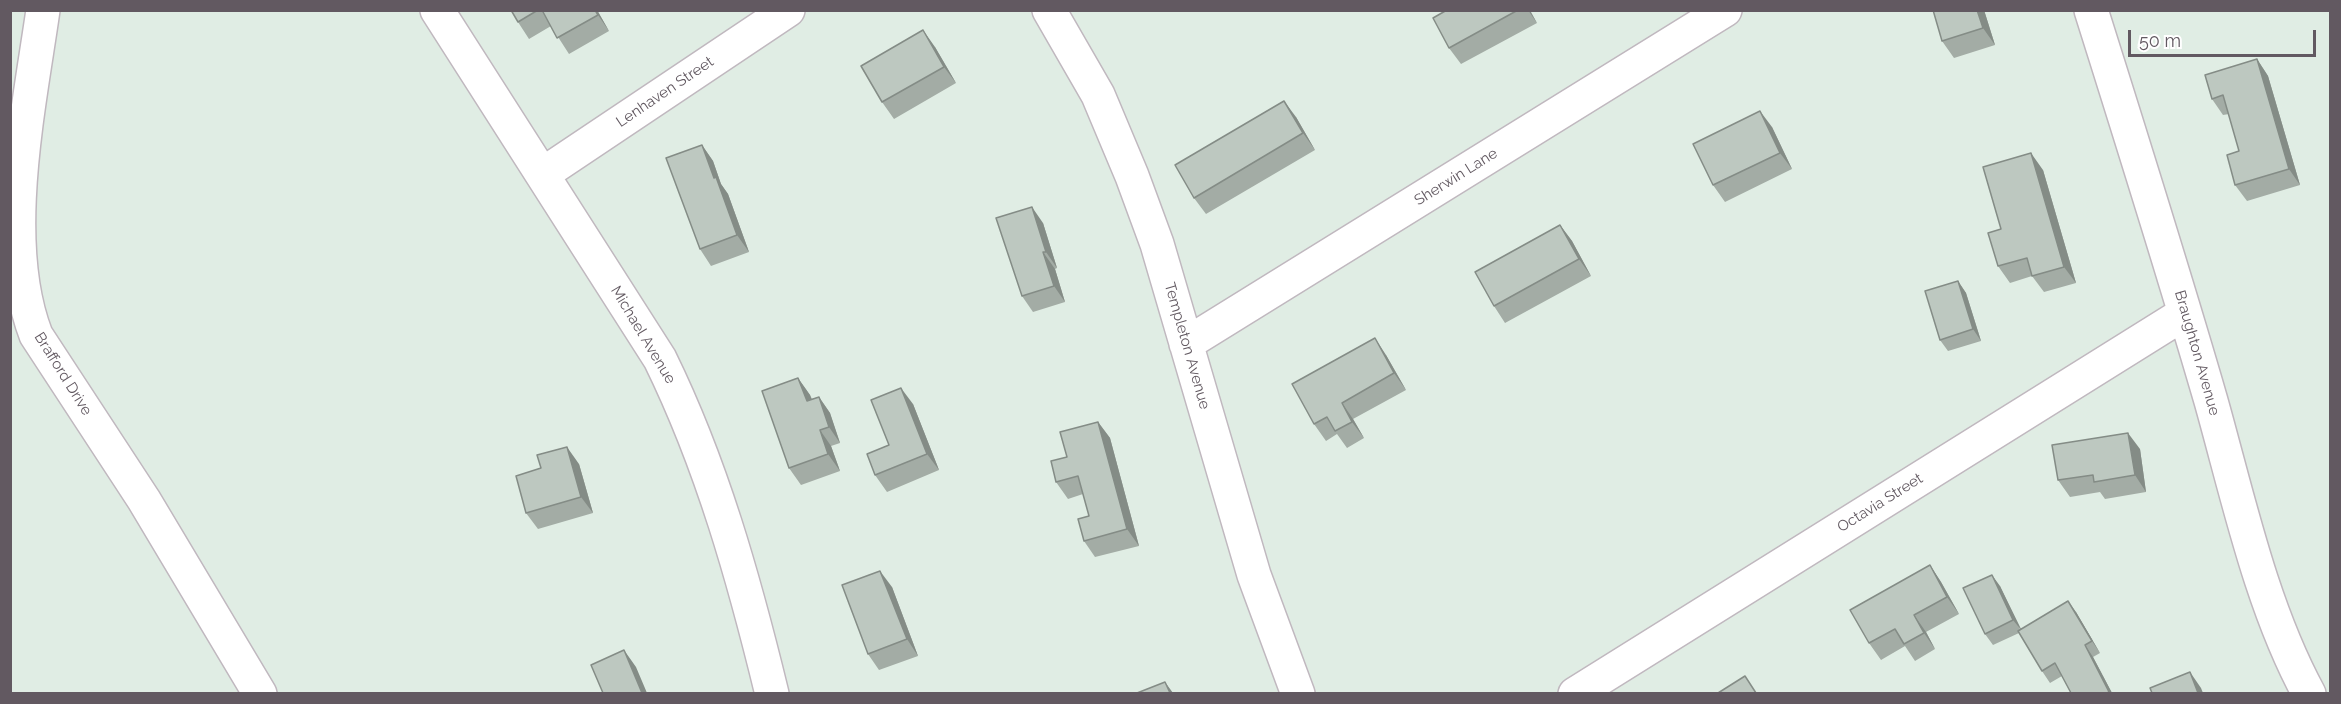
<!DOCTYPE html>
<style>
body{margin:0}
#map{position:relative;width:2341px;height:704px;overflow:hidden;background:#e0ede4;font-family:Raleway,sans-serif}
canvas{display:block}
.frame{position:absolute;inset:0;border:12px solid #625961;pointer-events:none}
.scale{position:absolute;left:2128px;top:30px;width:188px;height:27px;box-sizing:border-box;border:3px solid #625961;border-top:0;padding-left:8px;font-size:18px;line-height:21px;white-space:nowrap;color:#625961;-webkit-text-stroke:4px #fff;paint-order:stroke}
</style>
<div id="map">
<canvas width="2341" height="704"></canvas>
<div class="frame"></div>
<div class="scale">50 m</div>
</div>
<script>
const ctx = document.querySelector('canvas').getContext('2d');
ctx.lineJoin = 'round';
function trace(path, color, width, dash) {
  ctx.strokeStyle = color;
  ctx.lineWidth = width;
  ctx.lineCap = dash ? 'butt' : 'round';
  ctx.setLineDash(dash || []);
  ctx.stroke(path);
}
function paint(path, color) {
  ctx.fillStyle = color;
  ctx.fill(path, 'evenodd');
}
function write(font, color, halo, rows, align = 'center') {
  ctx.font = font + ' Raleway,sans-serif';
  ctx.lineWidth = 6;
  ctx.setLineDash([]);
  ctx.textBaseline = 'middle';
  ctx.strokeStyle = halo;
  ctx.fillStyle = color;
  for (const [text, x, y, turn = 0] of rows) {
    ctx.save();
    ctx.translate(x, y);
    ctx.rotate((+turn || 0) * Math.PI / 180);
    ctx.textAlign = isNaN(turn) ? turn : align;
    if (halo) ctx.strokeText(text, 0, 0);
    ctx.fillText(text, 0, 0);
    ctx.restore();
  }
}
const minor = new Path2D(`
 M43 10C29 108 0 242 36 335L144 500 260 694
 M437 10 660 359C712 465 744 579 772 694
 M1049 10 1098 95 1132 176 1157 244 1254 575 1298 694
 M2091 10C2132 140 2173 270 2211 401 2238 497 2261 606 2309 694
 M543 174 788 10
 M1186 344 1725 10
 M1575 694 2185 313`);
trace(minor, '#c0b8bf', 36);
trace(minor, '#fff', 33);
paint(new Path2D(`
 M511 10H597L609 31 569 54 551 26 529 39 518 22Z
 M1447 10H1530L1537 23 1461 64 1449 48Z
 M1984 10 1995 45 1954 58 1942 41Z
 M935 47 956 83 894 119 882 102Z
 M2257 59 2268 76 2300 185 2247 201 2235 185 2239 151 2229 114 2223 115 2212 99Z
 M1296 117 1315 150 1206 214 1194 198Z
 M1772 127 1792 169 1725 202 1713 185Z
 M702 145 713 161 721 184 728 194 749 252 711 266 700 249Z
 M2043 170 2076 283 2044 292 2032 276 2010 283 1998 266 2001 229Z
 M1043 223 1057 268 1055 269 1065 302 1033 312 1022 296Z
 M1560 225 1572 241 1591 276 1505 323 1494 306Z
 M1958 281 1966 293 1981 341 1948 351 1940 340Z
 M1386 355 1406 390 1353 419 1364 438 1347 448 1337 434 1326 441 1314 424Z
 M798 378 810 395 812 399 819 397 830 413 840 443 831 446 840 471 801 485 789 468Z
 M913 404 939 470 887 492 875 475 889 445Z
 M1098 422 1110 438 1139 546 1095 557 1084 541 1089 516 1083 494 1068 499 1056 482 1067 457Z
 M2140 449 2146 492 2105 499 2100 492 2070 497 2058 480Z
 M579 464 593 513 538 529 526 513Z
 M1930 565 1941 582 1959 614 1926 632 1935 649 1915 661 1905 646 1881 660 1869 643Z
 M2000 586 2020 629 2076 612 2100 653 2093 657 2112 693H2071L2062 676 2050 683 2042 671 2019 633 1993 645 1985 634Z
 M892 587 918 656 879 670 868 654Z`), '#a3aca5');
paint(new Path2D(`
 M595 10H597L609 31 598 15Z
 M1528 10 1530 11 1537 23Z
 M1977 10H1984L1995 45 1983 28Z
 M923 30 935 47 956 83 944 67Z
 M2257 59 2268 76 2300 185 2289 169Z
 M1284 101 1296 117 1315 150 1303 133Z
 M1760 111 1772 127 1792 169 1780 153Z
 M702 145 713 161 721 184 728 194 749 252 737 235 714 178Z
 M2031 153 2043 170 2076 283 2064 267Z
 M1032 207 1043 223 1057 268 1046 252Z
 M1560 225 1572 241 1591 276 1579 259Z
 M1043 252 1055 269 1065 302 1054 286Z
 M1958 281 1966 293 1981 341 1973 329Z
 M1375 338 1386 355 1406 390 1394 373Z
 M798 378 810 395 818 418 807 401Z
 M901 388 913 404 939 470 927 454Z
 M819 397 830 413 840 443 829 427Z
 M1342 403 1353 419 1364 438 1352 422Z
 M1098 422 1110 438 1139 546 1127 529Z
 M820 430 831 446 840 471 828 454Z
 M2128 433 2140 449 2146 492 2135 475Z
 M567 447 579 464 593 513 581 497Z
 M1930 565 1941 582 1959 614 1947 597Z
 M880 571 892 587 918 656 907 639Z
 M1992 575 2000 586 2022 631 2013 620Z
 M2068 601 2076 612 2100 653 2092 641Z
 M1914 615 1926 632 1935 649 1924 633Z
 M2085 645 2093 657 2112 693H2110Z
 M624 650 636 667 647 693H642Z
 M2190 672 2201 688 2203 693H2198Z
 M1165 682 1173 693H1170Z`), '#848c86');
const building = new Path2D(`
 M511 10H538L518 22Z
 M542 10H595L598 15 557 38Z
 M1447 10H1518L1449 48 1433 18Z
 M1933 10H1977L1983 28 1942 41Z
 M923 30 944 67 882 102 861 66Z
 M2257 59 2289 169 2235 185 2227 155 2239 151 2223 95 2212 99 2205 75Z
 M1284 101 1303 133 1194 198 1175 165Z
 M1760 111 1780 153 1713 185 1693 144Z
 M702 145 714 178 716 177 737 235 700 249 666 158Z
 M2031 153 2064 267 2032 276 2027 258 1998 266 1988 233 2001 229 1983 167Z
 M1032 207 1046 252H1043L1054 286 1022 296 996 218Z
 M1560 225 1579 259 1494 306 1475 272Z
 M1958 281 1973 329 1940 340 1925 291Z
 M1375 338 1394 373 1342 403 1352 422 1335 431 1327 417 1314 424 1292 384Z
 M798 378 807 401 819 397 829 427 820 430 828 454 789 468 762 391Z
 M901 388 927 454 875 475 867 454 889 445 871 400Z
 M1098 422 1127 529 1084 541 1078 519 1089 516 1078 476 1056 482 1051 461 1067 457 1060 432Z
 M2128 433 2135 475 2094 482 2093 475 2058 480 2052 445Z
 M567 447 581 497 526 513 516 476 541 468 537 455Z
 M1930 565 1947 597 1914 615 1924 633 1904 644 1895 629 1869 643 1850 610Z
 M880 571 907 639 868 654 842 585Z
 M1992 575 2013 620 1985 634 1963 588Z
 M2068 601 2092 641 2085 645 2109 692 2107 693H2071L2055 663 2042 671 2018 631Z
 M624 650 642 693H603L591 665Z
 M2190 672 2198 693H2152L2150 688Z
 M1745 676 1756 693H1718Z
 M1165 682 1170 693H1137Z`);
paint(building, '#bdc8c0');
trace(building, '#848c86', 1.5);
write('15px', '#625961', '#fff', [
 ["Lenhaven Street",665,92,-34],
 ["Sherwin Lane",1456,177,-32],
 ["Michael Avenue",643,335,59],
 ["Templeton Avenue",1187,346,74],
 ["Braughton Avenue",2197,353,74],
 ["Brafford Drive",63,374,58],
 ["Octavia Street",1880,503,-32]
]);
</script>
